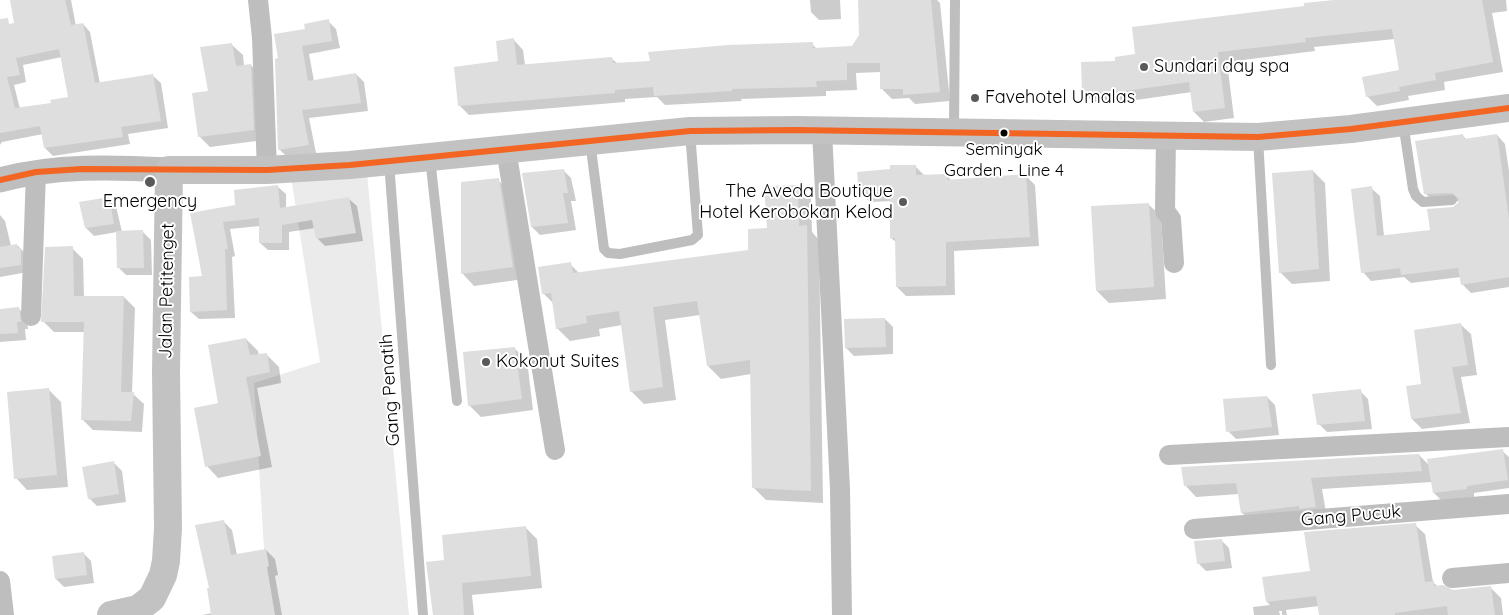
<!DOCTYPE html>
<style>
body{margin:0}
canvas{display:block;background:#fff}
</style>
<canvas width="1509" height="615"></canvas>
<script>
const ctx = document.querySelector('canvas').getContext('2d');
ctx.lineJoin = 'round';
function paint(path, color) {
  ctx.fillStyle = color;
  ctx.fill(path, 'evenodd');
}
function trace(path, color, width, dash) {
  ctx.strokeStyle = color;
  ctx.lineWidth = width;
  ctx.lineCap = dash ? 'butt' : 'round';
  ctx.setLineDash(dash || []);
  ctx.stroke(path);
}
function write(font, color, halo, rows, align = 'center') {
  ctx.font = font + ' Quicksand,sans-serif';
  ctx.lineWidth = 4;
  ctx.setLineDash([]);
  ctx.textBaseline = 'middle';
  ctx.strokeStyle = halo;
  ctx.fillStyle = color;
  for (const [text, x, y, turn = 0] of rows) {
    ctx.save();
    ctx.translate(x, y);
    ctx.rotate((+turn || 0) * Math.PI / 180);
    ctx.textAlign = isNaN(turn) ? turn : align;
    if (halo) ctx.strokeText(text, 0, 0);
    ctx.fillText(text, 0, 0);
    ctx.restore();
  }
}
paint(new Path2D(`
 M366 163 409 615H268L254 383 320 362 289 164Z`), '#ebebeb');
paint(new Path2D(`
 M11 0H71L76 26 83 24 90 32 100 84 153 76 161 83 168 128 128 134 130 144 53 156 45 148 43 134 2 142 0 145V27L15 24ZM62 57 70 98 52 104 20 109 14 85 26 82 23 65Z
 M810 0H840L841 19 819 20 811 12Z
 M859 0H937L940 3 950 101 915 104 909 98 892 99 882 89 881 72 856 73 857 90 826 91V96L741 99 742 101 665 105 657 97 625 99V102L469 115 459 105 499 62 513 39 523 50 525 65 611 58 618 64 651 62 812 44 817 49 860 47Z
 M1352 0H1506L1507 11 1492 13 1503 72 1444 82 1445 90 1408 96 1409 100 1377 106 1367 96 1400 72 1395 39 1314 47 1315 51 1227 62 1234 118 1204 122 1194 112 1192 92 1129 101 1093 102 1083 93 1117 62 1136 55Z
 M328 21 336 29 340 48 309 54 314 81 356 74 364 82 368 111 309 118 316 153 287 157 279 149 276 60 306 30Z
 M232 45 243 55 244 66 251 65 261 76 264 140 210 147 199 136 209 92Z
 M1462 135 1467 140 1497 135 1505 144 1509 171V287L1471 293 1462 284 1461 277 1411 283 1404 277 1371 281 1363 272 1371 188 1380 196 1384 236 1431 231 1459 204 1460 201 1434 202 1425 193Z
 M915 166 925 176 946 175 952 181 1026 176 1035 185 1039 246 954 251 955 295 906 296 897 287 896 242 891 238V201L870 202 860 193Z
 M563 170 571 178 576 201H571L576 230 540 235 532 227Z
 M1313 171 1325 183 1330 281 1292 284 1280 272Z
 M498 180 510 192 524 279 474 286 463 274 462 184Z
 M798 186 811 199 812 232 819 240 823 503 766 500 753 487 751 374 721 379 708 366 700 315 665 320 676 400 644 404 631 391 622 325 599 329 600 336 570 341 557 328 553 303 543 293 570 264 580 274 749 251 768 229Z
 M278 187 286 194V208L349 199 357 206 363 241 325 246 317 238 315 228 289 232V250H268L260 243V226L230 229 235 256 232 257 235 318 199 319 191 312 203 278 191 214 236 206Z
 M108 198 116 206 122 232H143L151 240 152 275H126L118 267 117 232 94 236 86 228Z
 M1149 205 1161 216 1166 299 1109 303 1097 291Z
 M0 215 5 221 11 246 17 245 29 257 28 272 0 277Z
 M72 248 83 259 84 297H124L135 308 132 393 144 404 142 432 93 430 82 419 85 332H54L43 321Z
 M19 309 27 317 28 329H25L26 340 0 342V310Z
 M885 319 893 327V354L854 356 846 348Z
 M1460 324 1471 334 1477 375 1461 377 1470 423 1422 429 1412 419 1423 385Z
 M246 339 258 351 259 356 267 355 279 367 281 383 257 388 272 467 218 478 207 466 219 404Z
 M515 349 527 360 533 410 481 417 469 405Z
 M49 390 61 402 68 487 27 490 16 478Z
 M1360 391 1368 399 1372 429 1327 432 1319 424Z
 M1267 397 1275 405 1279 435 1236 439 1228 431Z
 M1502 451 1509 457V488L1474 493V497L1442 501 1434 493 1432 482 1322 489 1327 518 1254 524 1242 513 1239 494 1196 497 1185 485 1419 455 1429 465Z
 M114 463 122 471 126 502 97 506 89 498Z
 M223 521 232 530 237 555 266 550 275 559 278 575 275 576 282 615H202L212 613 211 589Z
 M1415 525 1425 534 1433 582 1438 587 1452 591 1491 588 1501 598 1503 615H1320L1319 606 1286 610 1287 615H1282V611H1279L1280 615H1254L1253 607 1270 605 1267 602 1263 578 1312 572Z
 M526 528 537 539 542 588 472 595 474 615H435L446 561Z
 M1221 540 1229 548 1232 568 1206 571 1198 563Z
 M83 553 91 561 94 583 64 587 56 579Z`), '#0003');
paint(new Path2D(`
 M10 0H65L71 25 83 23 95 83 153 74 161 121 121 127 123 137 44 148 40 126 0 133V19L8 18 9 24 14 23ZM59 49 68 97 50 100 51 103 15 108 7 77 20 75 16 58Z
 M858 0H931L940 92 903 95V89H880V63H847V80L816 81 817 87 732 89V91L654 96 653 87 615 90V93L458 106 454 67 498 61 496 41 514 38 517 65 612 57 613 63 650 61 648 52 728 45 813 42V48L852 46 859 35Z
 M1334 0H1482L1493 62 1435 73 1436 80 1399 87 1400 91 1366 97 1362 77 1399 70 1392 29 1305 38 1306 42 1218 52 1225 108 1193 112 1189 82 1118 92 1082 93 1081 62 1115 61V57L1135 54 1132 27 1304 6V3Z
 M329 19 332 41 302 46 308 81 356 73 361 103 302 110 309 145 278 150 275 59 278 58 274 34 305 29 304 24Z
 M232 43 236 66 251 64 254 130 198 137 192 93 208 91 200 47Z
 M1463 134 1464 139 1497 134 1509 219V277L1461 285 1458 268 1401 275 1400 268 1361 273 1351 189 1372 186 1377 236 1430 230 1427 209 1453 207 1458 203 1459 199 1452 193 1424 194 1415 141Z
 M890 165H916V175L947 174V180L1026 174 1030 237 946 242V286L896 287 895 238H890V191L859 194 857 172 890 169Z
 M564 169 568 193H563L568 223 531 227 522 173Z
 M1313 170 1319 269 1279 273 1272 173Z
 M499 178 513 267 461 274V182Z
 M278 185 280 208 349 197 356 233 316 239 312 220 282 225V243H259V218L223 222 228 249H225L227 310 190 312 189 277 202 276 190 213 235 205 234 190Z
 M798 185 799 226 807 225 811 491 752 488 750 360 707 366 697 301 653 307 663 387 630 392 619 311 586 316 587 323 556 329 551 293 542 294 538 267 571 262 573 273 748 250V229L767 228 764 186Z
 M109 197 114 224 85 228 79 202Z
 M1149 203 1154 287 1096 291 1091 206Z
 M143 230 144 268H117L116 231Z
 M17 244 18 248H21V265L0 268V247Z
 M73 246 74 296H124L121 392H134L131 421 81 420 84 322H41L45 247Z
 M19 307 21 322H17L18 333 0 334V309Z
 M885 318 886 347 845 348 844 319Z
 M1461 323 1468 365 1452 367 1461 413 1411 419 1406 386 1421 384 1414 330Z
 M246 338 250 355 267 353 270 372 246 377 261 456 205 467 194 408 218 403 208 345Z
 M515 347 522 399 468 406 463 352Z
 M49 388 57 475 14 479 7 392Z
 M1361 389 1365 421 1317 425 1312 394Z
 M1267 396 1272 427 1226 432 1223 399Z
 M1503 449 1508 480 1467 486V489L1433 493 1427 459Z
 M1419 454 1422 471 1311 478 1316 507 1299 509V506L1241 513 1236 483 1184 486 1181 467Z
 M114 461 119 494 88 499 82 467Z
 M224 520 231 555 266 549 269 566 267 567 275 615H211L207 588H209L195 525Z
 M1416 523 1425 582 1434 581V586L1443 585 1453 590 1491 586 1495 615H1448L1447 606 1395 613V615H1319L1316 596 1266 602 1262 577 1310 571 1304 532Z
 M526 526 531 576 462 583 464 615H433L426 562 444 560 442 535Z
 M1222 539 1225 561 1197 564 1194 541Z
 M84 552 87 575 55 579 52 556Z`), '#dedede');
trace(new Path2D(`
 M1403 122 1413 189 1416 196 1423 202 1452 200
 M954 132 955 0
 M1258 138 1271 365
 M590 141 604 249 608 253 620 254 692 240 698 235 690 132
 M430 158 457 401
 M389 162 423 615`), '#bebebe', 10);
trace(new Path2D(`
 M258 0 262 38 267 170
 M822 131 840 489 842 615
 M1166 136 1165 211 1171 219 1174 263
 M506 149 555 450
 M31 316 36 172
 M1169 455 1509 437
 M1194 529 1509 504
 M1452 578 1509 573
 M0 581 4 615`), '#bebebe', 20);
trace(new Path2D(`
 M0 180C55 165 113 167 169 170`), '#bebebe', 25);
trace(new Path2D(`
 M111 615 138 609 152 598 163 575 166 561 168 528 166 372 169 170H267L350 165 690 131 796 130 1258 137 1351 129 1509 108`), '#c2c2c2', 28);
trace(new Path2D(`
 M0 180 36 172 82 169 267 170 350 165 690 131 796 130 1258 137 1351 129 1509 108`), '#f26522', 6);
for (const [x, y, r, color] of [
 [1144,67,5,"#595959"],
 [975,98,5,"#595959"],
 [1004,133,4.5,"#000"],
 [150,182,6,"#595959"],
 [903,202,5,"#595959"],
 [486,362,5,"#595959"]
]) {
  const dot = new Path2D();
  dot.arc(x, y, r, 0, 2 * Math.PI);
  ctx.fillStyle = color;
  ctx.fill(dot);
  trace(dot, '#fff', 2);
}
write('17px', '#000', '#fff', [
 ["Seminyak",1004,150],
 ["Garden - Line 4",1004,171]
]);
write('18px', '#000', '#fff', [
 ["Sundari day spa",1154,67],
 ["Favehotel Umalas",985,98],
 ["The Aveda Boutique",893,192,"right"],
 ["Hotel Kerobokan Kelod",893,213,"right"],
 ["Emergency",150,202,"center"],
 ["Kokonut Suites",496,362]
], 'left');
write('18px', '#000', '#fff', [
 ["Jalan Petitenget",167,291,-89],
 ["Gang Penatih",390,390,-94],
 ["Gang Pucuk",1351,516,-5]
]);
</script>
